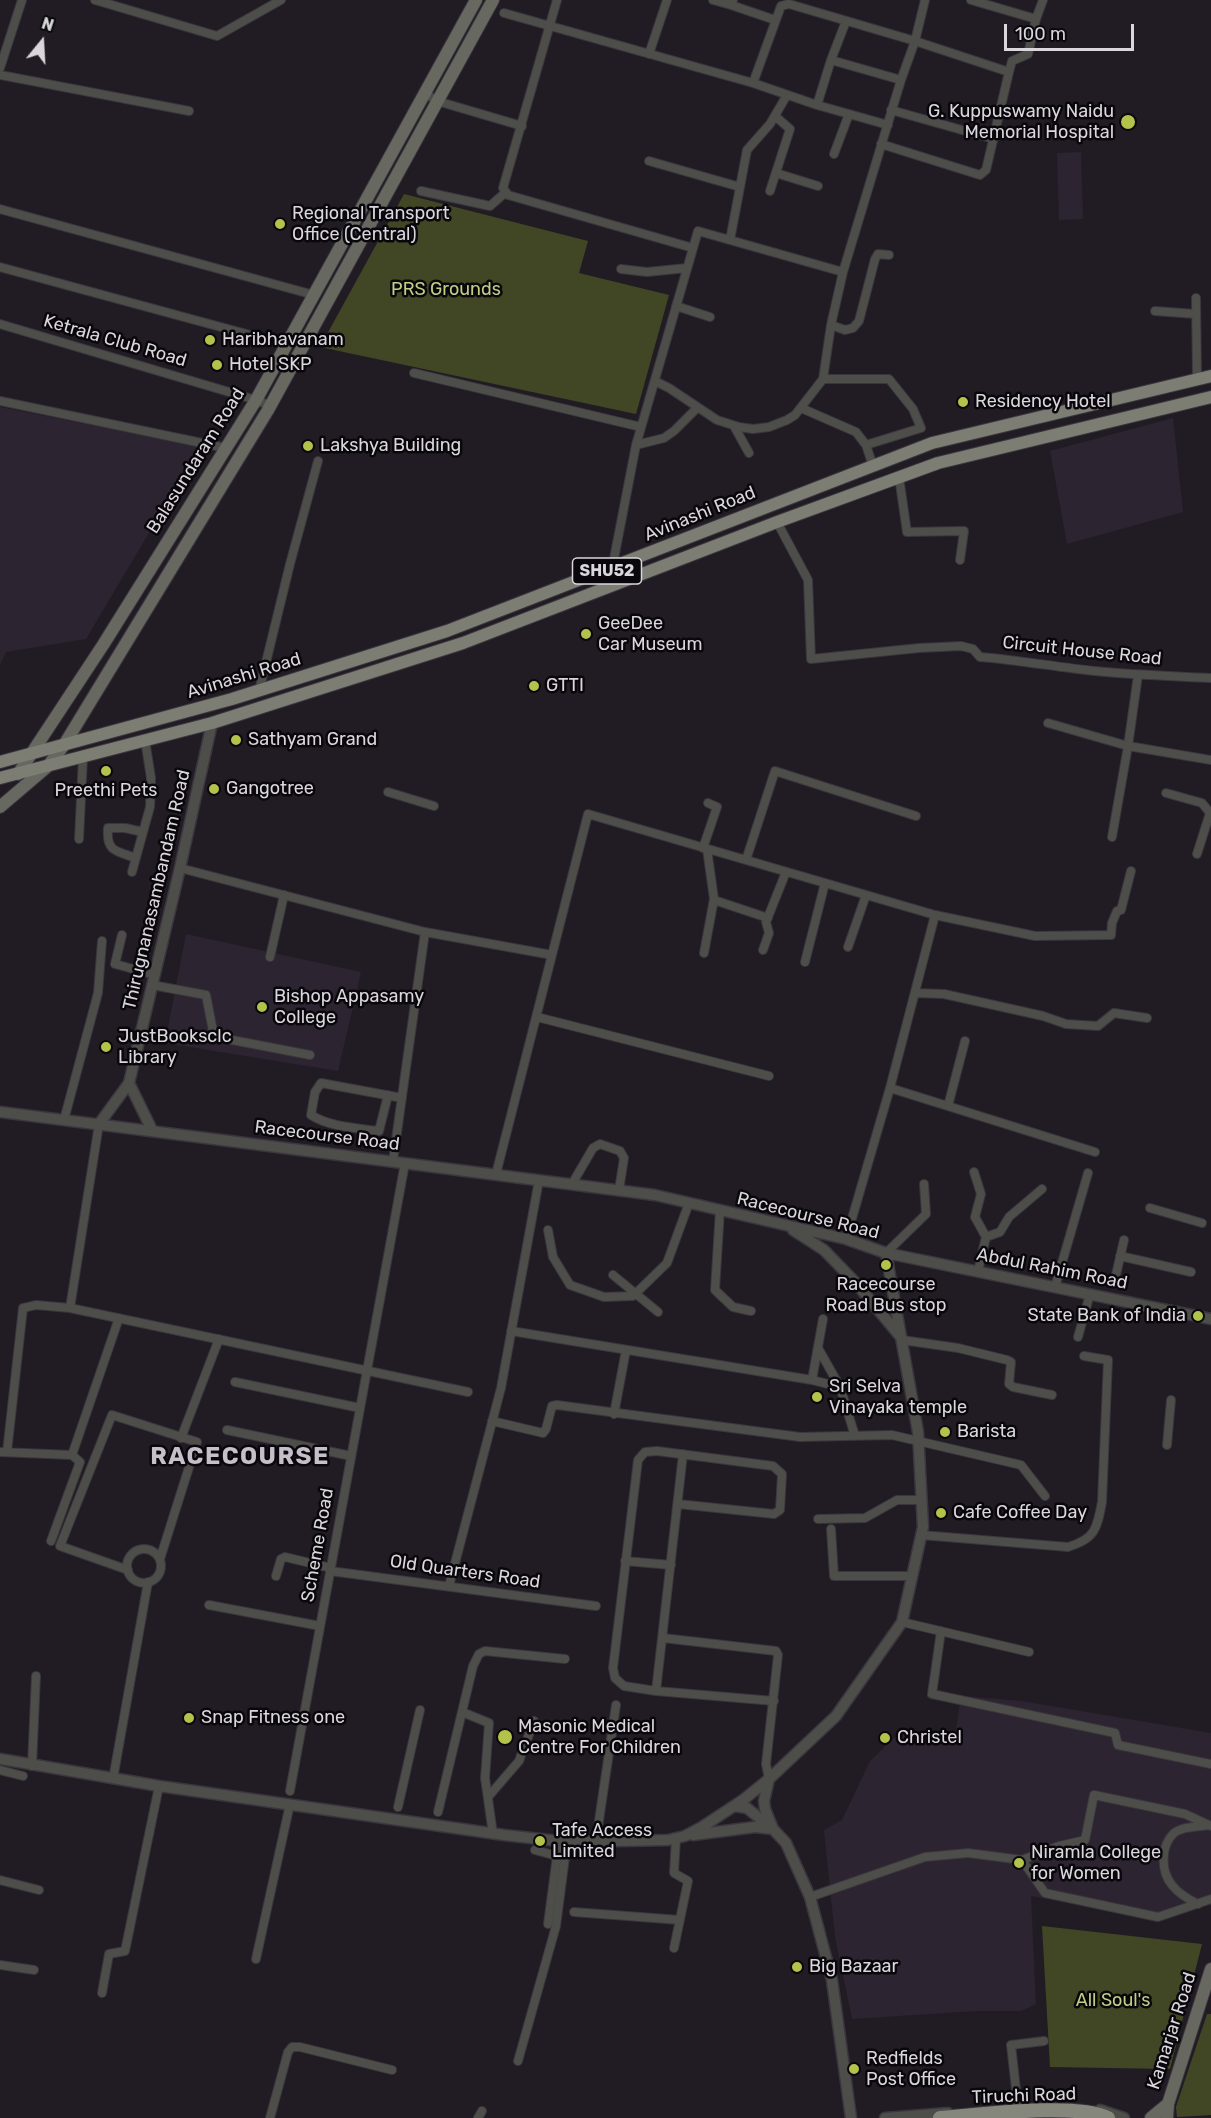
<!DOCTYPE html>
<style>
body{margin:0}
#map{position:relative;width:1211px;height:2118px;overflow:hidden;background:#211c24;font-family:Rubik,sans-serif}
canvas{display:block}
.north{position:absolute;left:12px;top:12px;width:60px;height:60px;-webkit-text-stroke:4px #09070b;paint-order:stroke;rotate:18deg;font-size:16px;font-weight:700;line-height:24px;text-align:center;color:#d9d6dc}
.north::after{content:'';display:block;margin:auto;width:21px;height:27px;background:#d9d6dc;clip-path:polygon(50% 0,100% 100%,50% 72%,0 100%)}
.scale{position:absolute;left:1004px;top:24px;width:130px;height:27px;box-sizing:border-box;border:3px solid #d9d6dc;border-top:0;padding-left:8px;font-size:18px;line-height:21px;white-space:nowrap;color:#d9d6dc;-webkit-text-stroke:4px #09070b;paint-order:stroke}
</style>
<div id="map">
<canvas width="1211" height="2118"></canvas>
<div class="north">N</div>
<div class="scale">100 m</div>
</div>
<script>
const ctx = document.querySelector('canvas').getContext('2d');
ctx.lineJoin = 'round';
function paint(path, color) {
  ctx.fillStyle = color;
  ctx.fill(path, 'evenodd');
}
function trace(path, color, width, dash) {
  ctx.strokeStyle = color;
  ctx.lineWidth = width;
  ctx.lineCap = dash ? 'butt' : 'round';
  ctx.setLineDash(dash || []);
  ctx.stroke(path);
}
function write(font, color, halo, rows, align = 'center') {
  ctx.font = font + ' Rubik,sans-serif';
  ctx.lineWidth = 5;
  ctx.setLineDash([]);
  ctx.textBaseline = 'middle';
  ctx.strokeStyle = halo;
  ctx.fillStyle = color;
  for (const [text, x, y, turn = 0] of rows) {
    ctx.save();
    ctx.translate(x, y);
    ctx.rotate((+turn || 0) * Math.PI / 180);
    ctx.textAlign = isNaN(turn) ? turn : align;
    if (halo) ctx.strokeText(text, 0, 0);
    ctx.fillText(text, 0, 0);
    ctx.restore();
  }
}
paint(new Path2D(`
 M1081 152 1083 219 1059 220 1057 153Z
 M0 407 200 447 86 639 6 652 0 665Z
 M1173 418 1183 512 1067 544 1050 451Z
 M186 934 361 972 338 1071 165 1043Z
 M961 1696 1022 1701 1211 1733V1900H1194L1174 1906 1158 1917 1031 1896 1036 2004 1021 2011H977L852 2019 835 1937 824 1830 842 1820 870 1761 898 1734 955 1736Z`), '#2c2430');
paint(new Path2D(`
 M404 194 588 241 579 273 669 295 636 414 320 347Z
 M1042 1926 1202 1944 1170 2069 1050 2067Z
 M1207 2014H1211V2115L1177 2117 1176 2107Z`), '#414725');
const minor = new Path2D(`
 M95 0 217 36 281 0
 M557 0 503 188 508 195 693 248
 M713 0 731 5
 M733 0 731 5 775 20
 M971 0 1036 19
 M504 13 753 83 817 105 888 125
 M649 54 667 0
 M831 60 901 80
 M0 68 22 0
 M0 75 189 111
 M753 83 781 6 789 4 915 41 1009 72 1012 61 1028 54 1036 19 1043 0
 M425 93 437 101 522 126
 M817 105 831 60 846 21
 M891 110 994 139
 M881 144 980 175 986 170 1009 72
 M834 154 849 114
 M649 161 740 187
 M776 173 818 186
 M421 191 490 206 506 192
 M770 191 790 129 775 116
 M0 209 314 295
 M730 240 747 150 770 124 787 95
 M0 267 287 345
 M621 269 647 272 687 268
 M1196 298 1197 380
 M676 306 710 317
 M1155 311 1196 314
 M0 324 256 400 271 406
 M831 325 845 330 853 328 859 321 875 259 878 254 889 255
 M414 373 641 427
 M823 379H889L913 409 921 428 866 445
 M655 381 669 388 717 420 739 427 753 429 769 427 787 420 795 415 823 379 831 325 843 272
 M0 401 226 448
 M801 408 856 432 866 445 873 466
 M734 426 749 453
 M636 445 664 438 674 431 697 408
 M899 477 907 532 964 531 960 560
 M777 522 808 580 811 659 919 648 961 646 973 649 980 657C1018 660 1056 667 1095 671 1134 675 1172 676 1211 678
 M612 569 636 445 698 231 843 272 901 80 915 41 925 0
 M259 691 290 564 318 461
 M1048 723 1128 746 1138 675
 M388 792 434 806
 M1166 793 1202 803 1210 813 1197 854
 M1112 837 1128 746 1211 760
 M79 839 83 757
 M703 848 717 807 708 803
 M136 858C116 851 106 852 108 828H125L143 832
 M746 860 775 771 916 816
 M180 868 425 932 552 955
 M132 872 150 807 151 778 145 740
 M714 900 768 918
 M122 935 115 964 155 975
 M848 947 866 895
 M763 950 769 933 766 922 786 872
 M704 953 714 899 707 849
 M270 957 284 895
 M805 962 825 883
 M152 985 206 995 213 1031 227 1039 310 1055
 M915 993 944 994 1043 1016 1066 1024 1098 1026 1114 1013 1147 1018
 M537 1017 769 1076
 M890 1088 1095 1152
 M388 1095 379 1131C356 1128 330 1127 311 1115L315 1092 321 1083 402 1098
 M948 1106 965 1041
 M64 1120 98 993 102 941
 M99 1124 70 1308 468 1392
 M393 1161 425 932
 M974 1172 981 1194 975 1217 986 1237 1000 1232 1009 1217 1042 1189
 M496 1174 588 814 935 915 1035 936 1111 935 1112 923 1117 911 1121 910 1131 871
 M572 1184 593 1148 600 1144 620 1151 624 1158 619 1190
 M1150 1208 1202 1223
 M720 1210 715 1290 733 1307 751 1311
 M548 1230 553 1257 570 1285 604 1297 633 1296 667 1263 689 1203
 M846 1239 890 1088 935 915
 M886 1253 926 1214 924 1184
 M1120 1256 1191 1272
 M978 1271 986 1237
 M613 1275 658 1312
 M1115 1279 1124 1240
 M1055 1287 1088 1173
 M511 1331 812 1380 840 1387
 M1078 1337 1090 1294
 M902 1340 958 1348 1007 1360 1011 1362 1009 1384 1013 1387 1052 1395
 M818 1348 840 1387 855 1436
 M812 1380 823 1319
 M235 1382 360 1408
 M614 1414 626 1350
 M492 1421 543 1433 546 1429 552 1406 557 1405 800 1437 892 1435 1021 1465 1045 1496
 M227 1430 351 1456
 M181 1438 219 1339
 M1167 1445 1171 1400
 M0 1452 72 1455 80 1462 51 1541
 M7 1452 23 1308 36 1305 70 1308
 M72 1455 119 1318
 M678 1504 774 1514 780 1510 782 1474 773 1466 657 1451 645 1452 638 1460 613 1668 615 1678 624 1686 656 1691 774 1701
 M818 1519 865 1518 897 1500H921
 M831 1529 834 1576H912
 M921 1535 1068 1547C1095 1539 1097 1529 1102 1502L1108 1360 1084 1356
 M127 1566a17 17 0 1 1 34 0a17 17 0 1 1-34 0Z
 M625 1561 671 1565
 M128 1570 60 1546 112 1415 197 1442 160 1559
 M330 1571 596 1606
 M276 1576 281 1559 285 1557 331 1568
 M449 1586 501 1388 539 1180
 M209 1605 320 1626
 M902 1622 1029 1652
 M941 1631 932 1694 1115 1733 1118 1745 1211 1764
 M663 1638 776 1651 778 1655 766 1764 769 1779
 M656 1691 683 1454
 M462 1712 489 1723 485 1778 493 1834
 M32 1766 36 1676
 M0 1770 23 1776
 M113 1779 148 1582
 M290 1791 405 1163
 M488 1797 519 1761 534 1721
 M398 1807 420 1710
 M438 1812 473 1666 479 1654 485 1651 565 1659
 M596 1841 616 1705
 M535 1850 557 1856
 M1022 1860 1059 1846 1085 1840 1094 1795 1185 1814 1211 1826
 M0 1880 39 1890
 M810 1897 925 1857 968 1853 1022 1860 1045 1893 1158 1917 1211 1899
 M1198 1904C1177 1894 1161 1880 1164 1855 1164 1848 1168 1839 1173 1834 1182 1826 1198 1827 1209 1825
 M574 1912 680 1920
 M548 1924 559 1841
 M674 1948 688 1881 674 1873 676 1838
 M256 1959 290 1804
 M0 1965 34 1970
 M102 1993 109 1954 125 1951 159 1786
 M518 2061 556 1926 567 1842
 M1018 2107 1011 2045 1044 2041
 M270 2118 288 2052 292 2047H300L392 2070
 M478 2118 482 2111`);
const tertiary = new Path2D(`
 M0 1112 655 1195 846 1239 886 1253 1211 1319
 M99 1124 129 1083
 M152 1130 129 1083 180 868 212 723
 M793 1230 824 1250 855 1282 900 1336
 M0 1759 159 1786 504 1835 567 1842 668 1840 685 1836 702 1827 743 1800 769 1779 836 1716 902 1622 923 1527 918 1432 886 1253
 M769 1779 764 1801 765 1809 773 1829 786 1843 810 1897 832 1980 851 2118
 M734 1806 747 1808 770 1827
 M693 1835 755 1827 773 1829
 M1100 2110 1124 2118
 M885 2118 948 2113`);
const secondary = new Path2D(`
 M18 774 103 645 256 400 476 0
 M0 807 48 766 64 745 268 410 493 0
 M1168 2104 1211 1969
 M1151 2118 1168 2104 1167 2118`);
const primary = new Path2D(`
 M0 762 232 699 447 631 932 443 1211 376
 M0 778 212 723 463 643 777 522 938 463 1211 397`);
const trunk = new Path2D(`
 M940 2118C981 2115 1074 2102 1108 2118`);
trace(minor, '#3b363e', 10);
trace(tertiary, '#3b363e', 13);
trace(secondary, '#3b363e', 14);
trace(primary, '#3b363e', 14);
trace(trunk, '#3b363e', 16);
trace(minor, '#4d4e49', 8);
trace(tertiary, '#4d4e49', 10);
trace(secondary, '#676961', 12);
trace(primary, '#7c7e74', 12);
trace(trunk, '#85877c', 14);
for (const [x, y, r, color] of [
 [1128,122,8,"#b3c24b"],
 [280,224,6,"#b3c24b"],
 [210,340,6,"#b3c24b"],
 [217,365,6,"#b3c24b"],
 [963,402,6,"#b3c24b"],
 [308,446,6,"#b3c24b"],
 [586,634,6,"#b3c24b"],
 [534,686,6,"#b3c24b"],
 [236,740,6,"#b3c24b"],
 [106,771,6,"#b3c24b"],
 [214,789,6,"#b3c24b"],
 [262,1007,6,"#b3c24b"],
 [106,1047,6,"#b3c24b"],
 [886,1265,6,"#b3c24b"],
 [1198,1316,6,"#b3c24b"],
 [817,1397,6,"#b3c24b"],
 [945,1432,6,"#b3c24b"],
 [941,1513,6,"#b3c24b"],
 [189,1718,6,"#b3c24b"],
 [505,1737,8,"#b3c24b"],
 [885,1738,6,"#b3c24b"],
 [540,1841,6,"#b3c24b"],
 [1019,1863,6,"#b3c24b"],
 [797,1967,6,"#b3c24b"],
 [854,2069,6,"#b3c24b"]
]) {
  const dot = new Path2D();
  dot.arc(x, y, r, 0, 2 * Math.PI);
  ctx.fillStyle = color;
  ctx.fill(dot);
  trace(dot, '#09070b', 2);
}
for (const [x, y, w] of [
 [607,571,69]
]) {
  const box = new Path2D();
  box.roundRect(x - w / 2, y - 13, w, 26, 4.5);
  ctx.fillStyle = '#09070b';
  ctx.fill(box);
  trace(box, '#d9d6dc', 1.5);
}
write('bold 16px', '#d9d6dc', null, [
 ["SHU52",607,571]
]);
write('18px', '#d9d6dc', '#09070b', [
 ["G. Kuppuswamy Naidu",1114,112,"right"],
 ["Memorial Hospital",1114,133,"right"],
 ["Regional Transport",292,214],
 ["Office (Central)",292,235],
 ["Haribhavanam",222,340],
 ["Hotel SKP",229,365],
 ["Residency Hotel",975,402],
 ["Lakshya Building",320,446],
 ["GeeDee",598,624],
 ["Car Museum",598,645],
 ["GTTI",546,686],
 ["Sathyam Grand",248,740],
 ["Gangotree",226,789],
 ["Preethi Pets",106,791,"center"],
 ["Bishop Appasamy",274,997],
 ["College",274,1018],
 ["JustBooksclc",118,1037],
 ["Library",118,1058],
 ["Racecourse",886,1285,"center"],
 ["Road Bus stop",886,1306,"center"],
 ["State Bank of India",1186,1316,"right"],
 ["Sri Selva",829,1387],
 ["Vinayaka temple",829,1408],
 ["Barista",957,1432],
 ["Cafe Coffee Day",953,1513],
 ["Snap Fitness one",201,1718],
 ["Masonic Medical",518,1727],
 ["Centre For Children",518,1748],
 ["Christel",897,1738],
 ["Tafe Access",552,1831],
 ["Limited",552,1852],
 ["Niramla College",1031,1853],
 ["for Women",1031,1874],
 ["Big Bazaar",809,1967],
 ["Redfields",866,2059],
 ["Post Office",866,2080]
], 'left');
write('18px', '#c2ce84', '#09070b', [
 ["PRS Grounds",446,290],
 ["All Soul's",1113,2001]
]);
write('18px', '#d9d6dc', '#09070b', [
 ["Ketrala Club Road",115,341,16],
 ["Balasundaram Road",196,461,-58],
 ["Avinashi Road",700,514,-22],
 ["Circuit House Road",1082,651,6],
 ["Avinashi Road",244,676,-17],
 ["Thirugnanasambandam Road",157,890,-77],
 ["Racecourse Road",327,1136,7],
 ["Racecourse Road",808,1216,14],
 ["Abdul Rahim Road",1052,1269,11],
 ["Scheme Road",318,1545,-80],
 ["Old Quarters Road",465,1572,8],
 ["Kamarjar Road",1172,2031,-72],
 ["Tiruchi Road",1024,2096,-2]
]);
ctx.letterSpacing = '1.5px';
write('bold 24px', '#c5bfca', '#09070b', [
 ["RACECOURSE",240,1457]
]);
ctx.letterSpacing = '0px';
</script>
